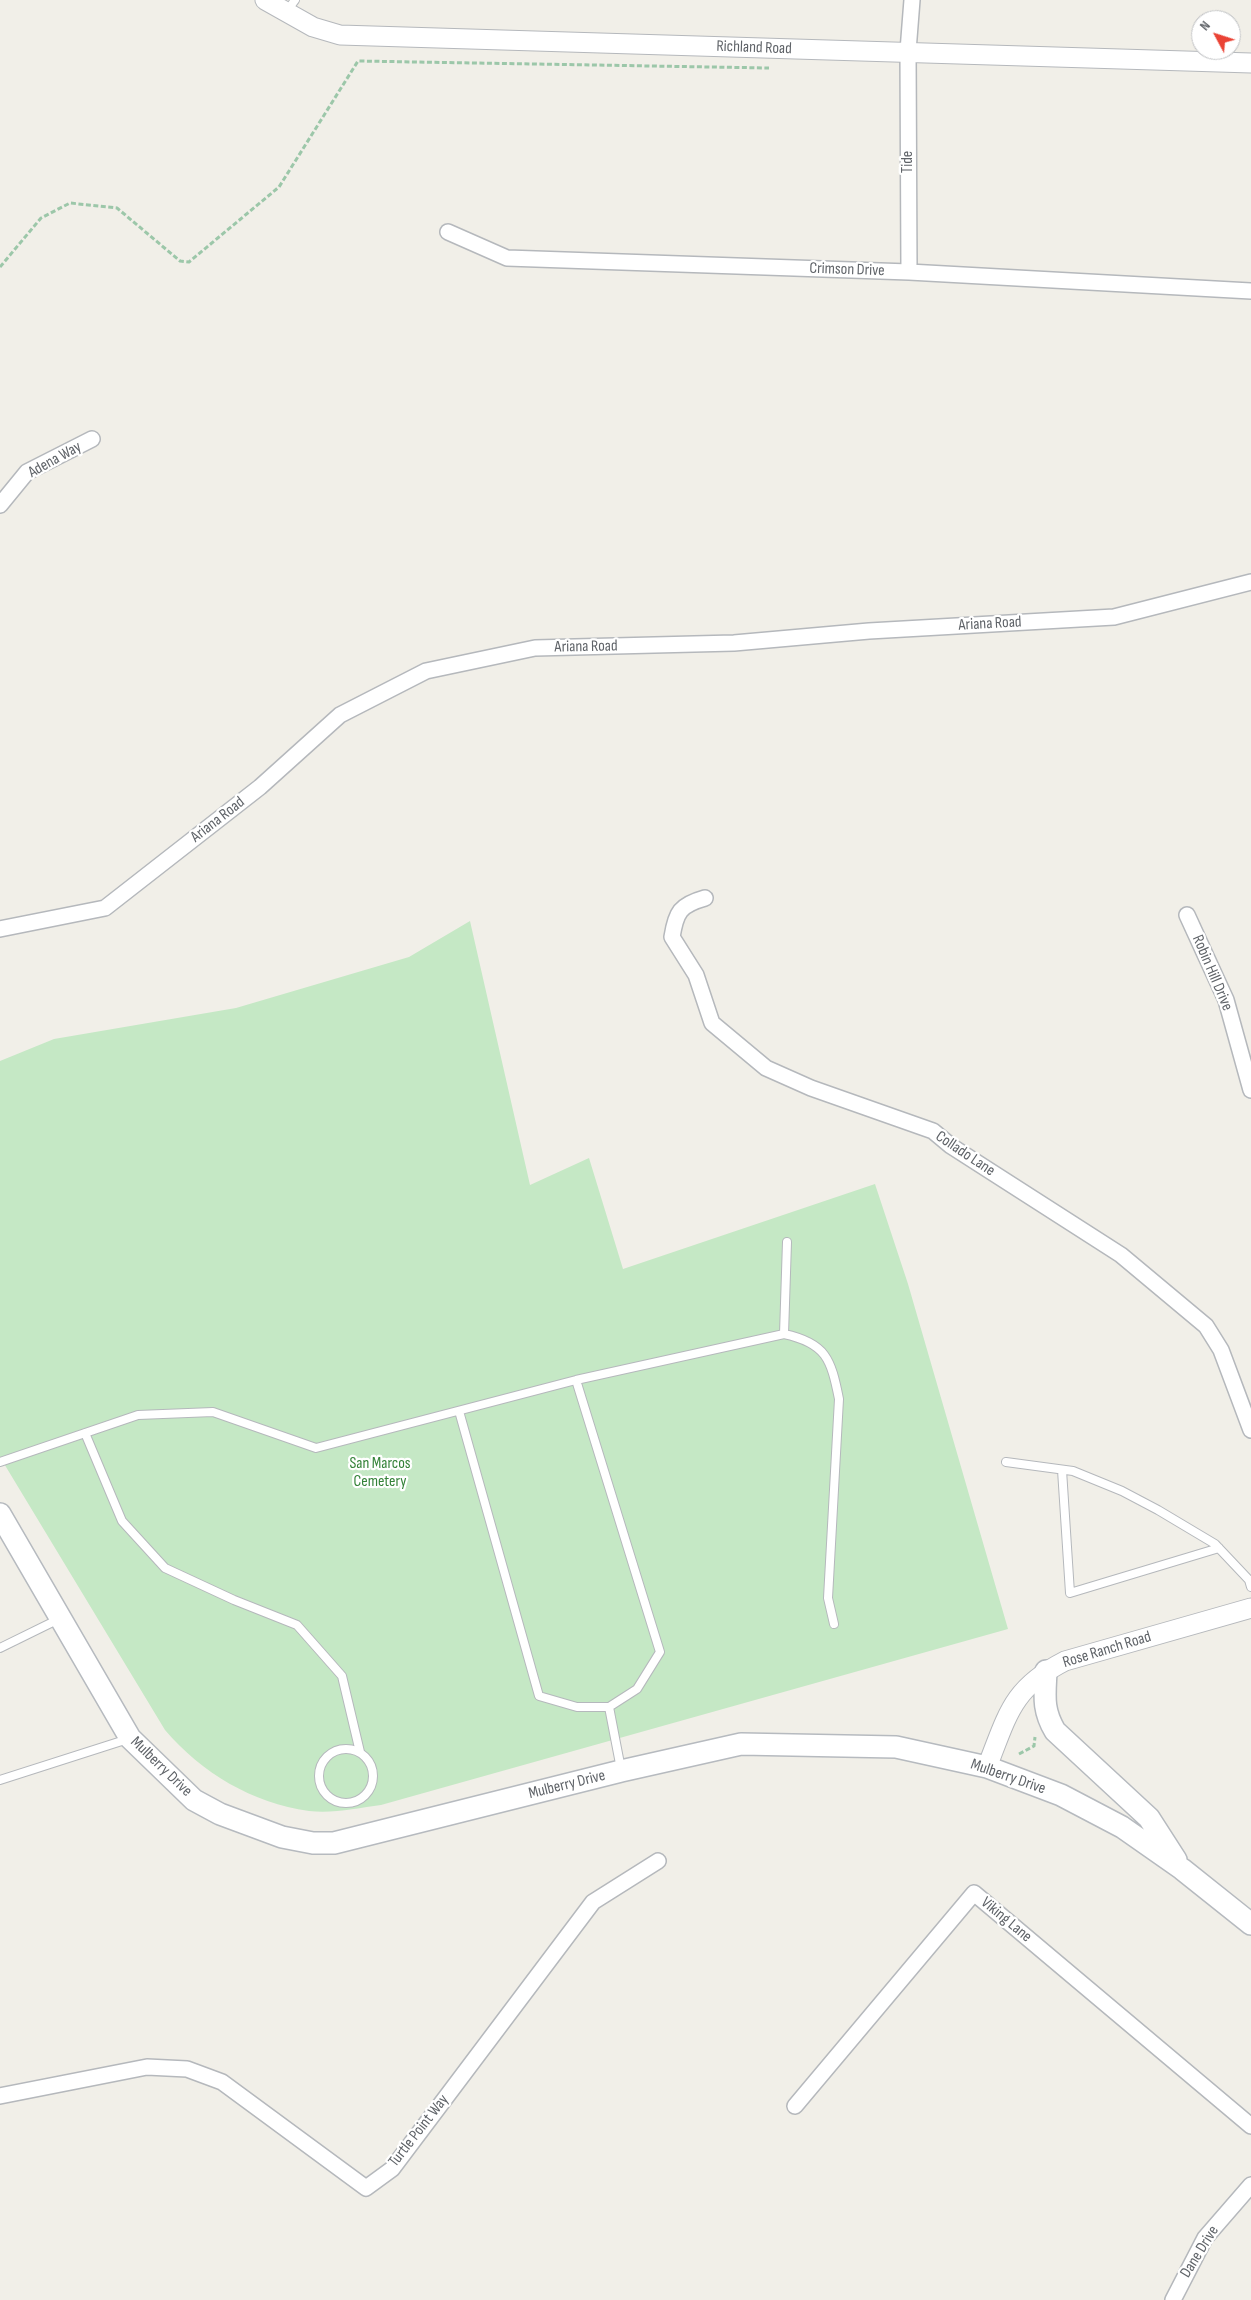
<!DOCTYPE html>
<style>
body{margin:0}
#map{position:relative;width:1251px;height:2300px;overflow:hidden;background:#f1efe8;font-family:"Sofia Sans Condensed",sans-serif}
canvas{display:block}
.north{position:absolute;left:1191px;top:10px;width:50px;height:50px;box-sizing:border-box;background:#fff;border:1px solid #bfc1c3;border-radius:50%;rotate:310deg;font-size:14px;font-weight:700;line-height:20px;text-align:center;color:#5f6368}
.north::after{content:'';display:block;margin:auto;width:18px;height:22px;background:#ea4335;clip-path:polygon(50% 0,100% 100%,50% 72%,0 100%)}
</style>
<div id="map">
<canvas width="1251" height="2300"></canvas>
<div class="north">N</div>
</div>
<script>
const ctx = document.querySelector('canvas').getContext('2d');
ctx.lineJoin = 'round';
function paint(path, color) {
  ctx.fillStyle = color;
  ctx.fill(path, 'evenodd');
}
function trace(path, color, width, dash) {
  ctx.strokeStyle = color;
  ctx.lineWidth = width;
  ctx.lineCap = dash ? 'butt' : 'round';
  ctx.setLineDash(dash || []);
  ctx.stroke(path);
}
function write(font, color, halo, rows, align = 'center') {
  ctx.font = font + ' "Sofia Sans Condensed",sans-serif';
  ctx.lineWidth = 4.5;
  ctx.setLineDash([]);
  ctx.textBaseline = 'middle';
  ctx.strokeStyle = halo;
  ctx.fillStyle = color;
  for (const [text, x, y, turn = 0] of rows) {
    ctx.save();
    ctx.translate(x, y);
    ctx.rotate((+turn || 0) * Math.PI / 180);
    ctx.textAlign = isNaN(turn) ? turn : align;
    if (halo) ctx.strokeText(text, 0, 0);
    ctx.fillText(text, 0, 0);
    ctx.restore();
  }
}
paint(new Path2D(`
 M470 921 530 1185 589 1158 623 1269 875 1184 908 1284 1008 1629 381 1805C358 1808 332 1814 309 1811 252 1803 202 1773 165 1730L0 1457V1061L54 1039 236 1008 409 957Z`), '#c5e8c5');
const service = new Path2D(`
 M287 11 295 0
 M784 1334 787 1242
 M459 1411 539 1696 577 1707H609
 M85 1433 122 1521 165 1568 234 1600 297 1625 342 1676 360 1752
 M0 1462 138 1415 213 1412 316 1448 576 1380
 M1006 1462 1073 1471 1122 1491 1158 1510 1215 1544 1249 1580 1251 1587
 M1062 1470 1070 1593 1219 1548
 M0 1648 59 1619
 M319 1776a27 27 0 1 1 54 0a27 27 0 1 1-54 0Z
 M621 1769 609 1707 637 1689 660 1652 576 1380 784 1334C826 1343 831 1359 839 1399L828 1598 834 1624
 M0 1780 128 1739`);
const minor = new Path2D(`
 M448 232 507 258 909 272 1251 291
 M909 272 908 51 912 0
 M0 505 27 472 92 439
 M705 898C680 905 676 912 672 937L696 975 712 1023 766 1068 811 1088 933 1131 951 1146 1121 1255 1206 1326 1221 1350 1251 1430
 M1187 915 1226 1000 1251 1090
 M0 929 105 908 260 787 340 715 426 671 535 648 734 643 869 631 1114 617 1251 582
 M0 2096 147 2067 187 2069 222 2082 366 2188 392 2169 593 1902 658 1861
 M795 2106 974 1893 1251 2126
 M1173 2300 1205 2238 1251 2185`);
const tertiary = new Path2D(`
 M265 0 313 27 340 35 1251 63
 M987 1767C1008 1714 1012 1688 1065 1661L1251 1608`);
const secondary = new Path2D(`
 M0 1514 130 1738 194 1800 220 1814 282 1837 313 1843H334L621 1771 741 1744 896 1747 987 1767 1061 1795 1122 1827 1182 1869 1251 1924
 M1046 1671C1045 1695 1042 1709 1055 1731L1149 1818 1176 1860`);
trace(service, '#b5b8bc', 10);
trace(minor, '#b5b8bc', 18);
trace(tertiary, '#b5b8bc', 21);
trace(secondary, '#b6babf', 24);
trace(new Path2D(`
 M0 267 41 218 70 203 117 208 180 261 189 262 279 187 358 61 769 68
 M1019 1754 1034 1746 1035 1737`), '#9cc7a9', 3, [5, 2.5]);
trace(service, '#fff', 8);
trace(minor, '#fff', 15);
trace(tertiary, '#fff', 19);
trace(secondary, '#fff', 21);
write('16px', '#5f6368', '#fff', [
 ["Richland Road",754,48,2],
 ["Tide",908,162,-90],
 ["Crimson Drive",847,270,2],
 ["Adena Way",55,460,-29],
 ["Ariana Road",990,624,-3],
 ["Ariana Road",586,647,-1],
 ["Ariana Road",218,820,-38],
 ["Robin Hill Drive",1212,973,67],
 ["Collado Lane",965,1154,34],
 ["Rose Ranch Road",1107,1650,-17],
 ["Mulberry Drive",161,1767,44],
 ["Mulberry Drive",1008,1777,19],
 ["Mulberry Drive",567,1785,-14],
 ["Viking Lane",1006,1920,40],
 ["Turtle Point Way",419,2131,-52],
 ["Dane Drive",1200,2252,-58]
]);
write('16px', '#348238', '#fff', [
 ["San Marcos",380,1464],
 ["Cemetery",380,1482]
]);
</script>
